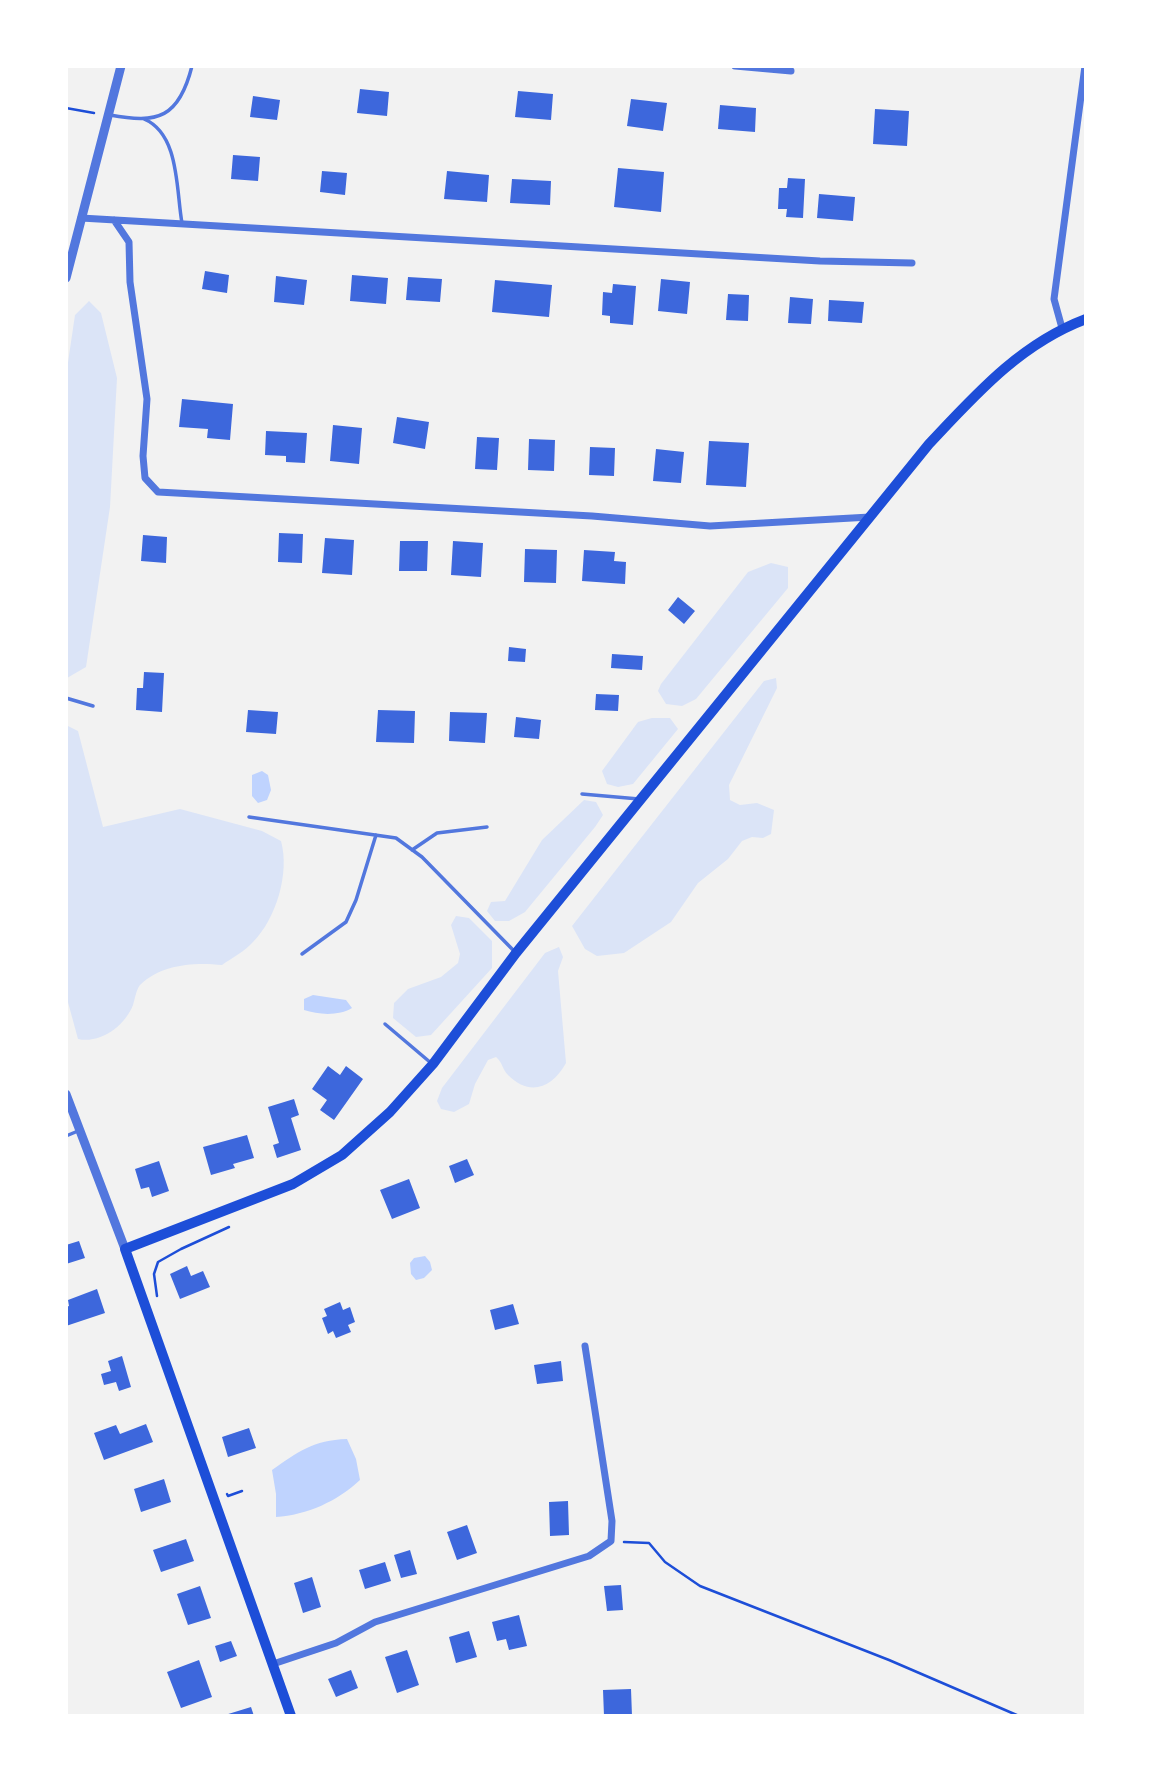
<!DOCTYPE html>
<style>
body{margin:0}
#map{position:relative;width:1152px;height:1782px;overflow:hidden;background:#f2f2f2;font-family:Commissioner,sans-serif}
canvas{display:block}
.frame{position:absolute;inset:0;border:68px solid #fff;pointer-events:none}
</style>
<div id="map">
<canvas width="1152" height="1782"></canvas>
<div class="frame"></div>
</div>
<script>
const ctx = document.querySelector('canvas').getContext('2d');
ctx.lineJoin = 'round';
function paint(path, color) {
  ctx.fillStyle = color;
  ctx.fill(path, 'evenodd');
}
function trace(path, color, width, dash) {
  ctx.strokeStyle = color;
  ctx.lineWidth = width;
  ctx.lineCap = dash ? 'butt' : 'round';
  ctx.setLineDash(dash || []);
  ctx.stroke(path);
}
paint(new Path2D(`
 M89 301 101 313 117 378 110 507 86 667 67 678V369L75 315Z
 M771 563 788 567V588L696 699 682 706 666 704 658 691 661 684 748 572Z
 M776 678 777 688 729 785 730 800 740 805 757 803 774 810 771 834 763 838 752 837 742 841 728 859 698 883 671 922 624 953 597 956 585 949 572 926 764 681Z
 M652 718H670L678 729 633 784 618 787 607 784 602 771 638 722Z
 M66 725 78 731 103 827 180 809 262 831 281 841C290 873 276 919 253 942 245 951 232 958 222 965 195 962 161 964 140 985 136 990 135 999 133 1005 125 1026 100 1044 78 1039L66 995Z
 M584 800 596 802 603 815 595 827 525 912 509 921H495L487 911 491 902 505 901 542 840Z
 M456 916 469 918 492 941V968L431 1035 416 1037 393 1018 394 1003 408 989 441 977 458 963 460 954 451 925Z
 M559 947 563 957 558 971 566 1063C552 1088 530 1097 508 1075 502 1069 503 1063 496 1057L488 1060 475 1084 469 1104 454 1112 441 1109 437 1101 442 1088 545 953Z`), '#dbe4f7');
paint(new Path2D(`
 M262 771 268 775 271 790 267 800 258 803 252 796V775Z
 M313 995 346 1000 352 1008C339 1016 319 1015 304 1010V999Z
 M425 1256 430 1262 432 1270 424 1278 416 1280 411 1274 410 1263 414 1258Z
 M347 1439 356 1459 360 1480C338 1501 307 1515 276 1517V1494L272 1470C298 1452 313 1440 347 1439Z`), '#bfd3fe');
paint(new Path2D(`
 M360 89 389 92 387 116 357 113Z
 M518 91 553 94 551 120 515 117Z
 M253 96 280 100 277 120 250 117Z
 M631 99 667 103 663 131 627 126Z
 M720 105 756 108 755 132 718 129Z
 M875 109 909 111 907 146 873 144Z
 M233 155 260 157 258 181 231 179Z
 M618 168 664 172 661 212 614 207Z
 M322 171 347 173 345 195 320 192Z
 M447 171 489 175 487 202 444 199Z
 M788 178 805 179 803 218 786 217 787 209H778L779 188H787Z
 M512 179 551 181 550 205 510 203Z
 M819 194 855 197 853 221 817 218Z
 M205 271 229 275 227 293 202 289Z
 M352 275 388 278 386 304 350 301Z
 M276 276 307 280 304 305 274 302Z
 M408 277 442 279 440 302 406 300Z
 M661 279 690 282 687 314 658 311Z
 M495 280 552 285 549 317 492 312Z
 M613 284 636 286 633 325 610 323V316L602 315 603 292 612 293Z
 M728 294 749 295 748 321 726 320Z
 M790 297 813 299 811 324 788 323Z
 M829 300 864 302 862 323 828 321Z
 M182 399 233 404 230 440 207 438 208 429 179 427Z
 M397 417 429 422 425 449 393 443Z
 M333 425 362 428 359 464 330 461Z
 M266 431 307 433 305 463 286 462V456L265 455Z
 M477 437 499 438 497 470 475 469Z
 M529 439 555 440 554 471 528 470Z
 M709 441 749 443 746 487 706 485Z
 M590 447 615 448 614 476 589 475Z
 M656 449 684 452 681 483 653 481Z
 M279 533 303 534 302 563 278 562Z
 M143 535 167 537 166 563 141 561Z
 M325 538 354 540 352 575 322 573Z
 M400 541H428L427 571H399Z
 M453 541 483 543 481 577 451 575Z
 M525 549 557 550 556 583 524 582Z
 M584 550 615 552 614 561 626 562 625 584 582 581Z
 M678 597 695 611 684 624 668 610Z
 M509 647 526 649 525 662 508 661Z
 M612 654 643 656 642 670 611 668Z
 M144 672 164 673 162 712 136 710 137 688H143Z
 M596 694 619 695 618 711 595 710Z
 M248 710 278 712 276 734 246 732Z
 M378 710 415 711 414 743 376 742Z
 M450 712 487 713 485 743 449 741Z
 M516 717 541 720 539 739 514 737Z
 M328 1066 340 1075 346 1066 363 1079 334 1120 320 1110 327 1100 312 1089Z
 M294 1099 299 1115 291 1118 301 1150 277 1158 273 1145 279 1143 268 1107Z
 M247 1135 254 1158 233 1164 235 1168 211 1175 203 1147Z
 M467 1159 474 1175 455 1183 449 1166Z
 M159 1161 169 1191 152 1197 149 1187 141 1189 135 1169Z
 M409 1179 420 1208 392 1219 380 1190Z
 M79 1241 85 1258 66 1264V1245Z
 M187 1266 191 1276 203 1271 210 1287 180 1299 170 1274Z
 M97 1289 105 1313 66 1326V1307L69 1306 68 1300Z
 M340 1302 343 1310 350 1307 355 1322 348 1325 351 1332 336 1338 333 1331 328 1334 322 1318 327 1316 324 1309Z
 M513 1304 519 1324 495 1330 490 1310Z
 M122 1356 131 1387 119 1391 116 1382 104 1385 101 1374 111 1371 108 1361Z
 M561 1361 563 1381 537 1384 534 1365Z
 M146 1424 153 1442 104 1460 94 1433 116 1425 120 1434Z
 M249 1428 256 1448 228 1457 222 1437Z
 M164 1479 171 1502 141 1512 134 1489Z
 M568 1501 569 1535 550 1536 549 1502Z
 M467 1525 477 1553 457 1560 447 1532Z
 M186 1539 194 1561 161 1572 153 1550Z
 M410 1550 417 1574 401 1578 394 1555Z
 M385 1562 391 1581 365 1589 359 1570Z
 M312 1577 321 1607 303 1613 294 1583Z
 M621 1585 623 1610 607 1611 604 1586Z
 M200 1586 211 1618 188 1625 177 1594Z
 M519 1615 527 1646 509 1650 506 1639 497 1641 492 1622Z
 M469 1631 477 1657 456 1663 449 1637Z
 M231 1641 237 1656 220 1662 215 1646Z
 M407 1650 419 1685 397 1693 385 1657Z
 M199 1660 212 1697 181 1708 167 1672Z
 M351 1670 358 1688 336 1697 328 1679Z
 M631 1689 632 1716H604L603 1690Z
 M251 1707 254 1716H226L225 1715Z`), '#3d67dc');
trace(new Path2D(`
 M66 108 94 113
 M157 1296 154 1274 158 1262 181 1249 229 1227
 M227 1494 228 1496 242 1491
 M624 1542 649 1543 665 1562 700 1586 889 1660 1019 1716`), '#1d4ed8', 2.5);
trace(new Path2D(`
 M110 115C158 124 179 118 192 66
 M144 119C180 134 176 191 182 223
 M66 698 93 706
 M582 794 639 799
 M249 817 396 838 422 857 515 952
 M412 850 437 833 487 827
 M302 954 346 922 356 900 376 835
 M385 1024 431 1063
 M66 1136 78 1131`), '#5277de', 3.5);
trace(new Path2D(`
 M735 66 791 71
 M81 218 820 261 912 263
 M114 220 129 242 130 282 147 399 143 456 145 478 158 492 592 516 710 526 870 517
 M1062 328 1054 299 1085 66
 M273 1664 336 1643 375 1622 589 1556 611 1541 612 1521 585 1346`), '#5277de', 7);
trace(new Path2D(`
 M66 278 121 66
 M66 1094 125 1249`), '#5277de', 9);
trace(new Path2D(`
 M291 1716 125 1249 293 1184 342 1155 390 1112 433 1064 516 953 929 444C976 394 1020 344 1086 319`), '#1d4ed8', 10);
</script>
